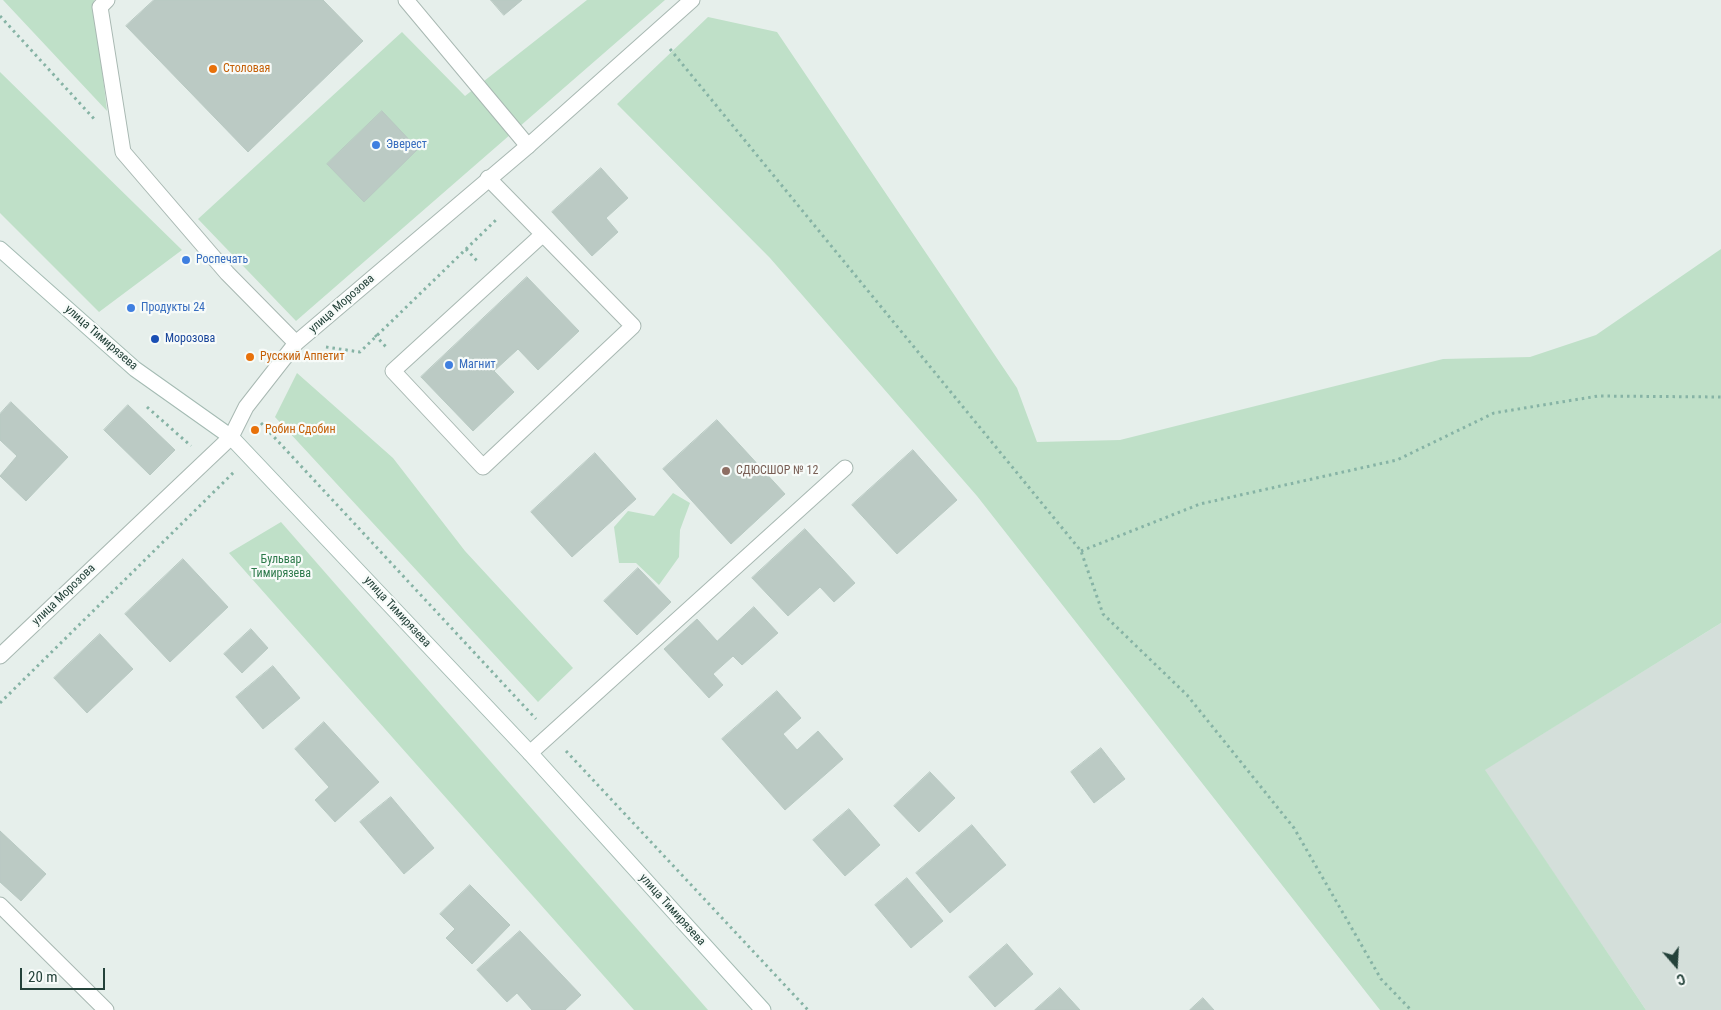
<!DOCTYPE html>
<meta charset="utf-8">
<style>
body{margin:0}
#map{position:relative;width:1721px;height:1010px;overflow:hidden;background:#e6efeb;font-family:"Roboto Condensed",sans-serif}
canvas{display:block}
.north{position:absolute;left:1651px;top:940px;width:50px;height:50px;-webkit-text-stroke:4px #f7fbf9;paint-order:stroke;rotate:161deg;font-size:14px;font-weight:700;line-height:20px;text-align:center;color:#24423a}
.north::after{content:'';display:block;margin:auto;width:18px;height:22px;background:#24423a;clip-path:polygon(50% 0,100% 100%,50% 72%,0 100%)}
.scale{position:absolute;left:20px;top:968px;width:85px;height:22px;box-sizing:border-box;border:2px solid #24423a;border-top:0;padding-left:6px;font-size:15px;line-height:18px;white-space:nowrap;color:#24423a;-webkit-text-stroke:4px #f7fbf9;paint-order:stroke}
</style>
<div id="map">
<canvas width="1721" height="1010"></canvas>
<div class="north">С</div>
<div class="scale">20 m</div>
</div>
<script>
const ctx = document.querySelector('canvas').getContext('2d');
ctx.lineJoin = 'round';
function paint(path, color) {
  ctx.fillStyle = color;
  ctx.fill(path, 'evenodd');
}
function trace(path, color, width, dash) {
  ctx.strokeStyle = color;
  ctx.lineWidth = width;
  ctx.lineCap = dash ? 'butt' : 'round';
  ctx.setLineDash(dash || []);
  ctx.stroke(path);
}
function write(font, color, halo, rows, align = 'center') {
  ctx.font = font + ' "Roboto Condensed",sans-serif';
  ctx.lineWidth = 4.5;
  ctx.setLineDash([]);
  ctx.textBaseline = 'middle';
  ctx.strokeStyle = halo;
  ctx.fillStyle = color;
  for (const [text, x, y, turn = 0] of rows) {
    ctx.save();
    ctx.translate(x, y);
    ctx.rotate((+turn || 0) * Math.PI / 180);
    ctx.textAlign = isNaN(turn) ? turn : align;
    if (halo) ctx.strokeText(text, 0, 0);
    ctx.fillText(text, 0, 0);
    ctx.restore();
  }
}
paint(new Path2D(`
 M1721 623V1010H1646L1484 770Z`), '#d4dfda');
paint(new Path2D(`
 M3 0H94L107 111Z
 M587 0H665L296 321 198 219 402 32 465 96Z
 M708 17 777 32 1017 388 1037 442 1120 440 1443 359 1530 357 1596 335 1721 249V623L1485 770 1646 1010H1380L977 496 770 258 617 104Z
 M0 72 182 250 99 312 0 213Z
 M297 373 393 458 465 551 573 668 538 702 275 417Z
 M673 493 690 503 680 530 679 557 659 585 636 563H619L614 527 628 511 654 516Z
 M281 522 708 1010H634L229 553Z`), '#bfe0c8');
const building = new Path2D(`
 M154 0H323L363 41 248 152 126 26Z
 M491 0H522L504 15Z
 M382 111 418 149 364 202 327 164Z
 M601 168 628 198 606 218 618 232 592 256 552 212Z
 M527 277 579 331 538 370 518 349 494 371 514 392 473 431 421 377Z
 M11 402 68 457 26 501 0 476 17 456 0 440V414Z
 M128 405 175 450 150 475 104 430Z
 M717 420 785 494 731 544 663 469Z
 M913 450 957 500 897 554 852 505Z
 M595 453 636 499 572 557 531 512Z
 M805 529 855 583 834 602 820 587 788 616 752 578Z
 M183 559 228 607 170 662 125 614Z
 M638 568 671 602 637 635 604 601Z
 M754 607 778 633 742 665 733 656 713 674 723 685 709 698 664 649 697 619 717 641Z
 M251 629 268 648 242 673 224 654Z
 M100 634 133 669 87 713 54 678Z
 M273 666 300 698 263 729 236 697Z
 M777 691 801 718 783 734 797 750 818 731 843 759 785 810 722 739Z
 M324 722 379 782 335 822 315 800 329 787 295 749Z
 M1101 748 1125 779 1094 803 1071 772Z
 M930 772 955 798 919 832 894 806Z
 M391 797 434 848 404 874 360 822Z
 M849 809 880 845 845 876 813 840Z
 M972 825 1006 865 950 913 916 873Z
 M0 831 46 874 21 901 0 882Z
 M907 878 943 921 911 948 875 905Z
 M470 885 510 925 472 964 446 938 455 929 440 914Z
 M520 931 581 995 565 1010H532L517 993 507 1002 477 970Z
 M1007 944 1033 974 995 1007 969 977Z
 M1060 988 1080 1010H1035Z
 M1203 998 1214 1010H1190Z`);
paint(building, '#bbcac4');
trace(building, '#b8c9c2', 1);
const lane = new Path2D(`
 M107 0 100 7 123 152 227 273 296 343
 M406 0 528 146
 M488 178 633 326 483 467 393 371 542 235
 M530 753 845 468`);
const street = new Path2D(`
 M0 656 231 437 246 407 296 343 528 146 692 0
 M0 905 106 1010`);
const secondary = new Path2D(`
 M0 249 135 369 231 437 530 753 763 1010`);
trace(lane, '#a8b8b2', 17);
trace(street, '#a8b8b2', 17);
trace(secondary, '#a4bbb3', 17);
trace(new Path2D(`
 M0 16 96 121
 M670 49 1081 551 1103 614 1187 695 1294 828 1381 979 1411 1010
 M466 249 479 263
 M375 335 387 348
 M326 347 360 352 498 218
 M147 407 191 446
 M261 423 536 719
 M1081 551 1200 504 1397 460 1494 413 1598 396 1721 397
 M0 703 234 472
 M566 751 808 1010`), '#86b3a5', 3, [2.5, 4]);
trace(lane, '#fff', 15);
trace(street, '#fff', 15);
trace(secondary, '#fff', 15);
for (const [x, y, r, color] of [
 [213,69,5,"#e8710a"],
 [376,145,5,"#3f7fe0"],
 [186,260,5,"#3f7fe0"],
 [131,308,5,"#3f7fe0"],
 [155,339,5,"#1a4fb4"],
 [250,357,5,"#e8710a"],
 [449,365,5,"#3f7fe0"],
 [255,430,5,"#e8710a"],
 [726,471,5,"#8d6e63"]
]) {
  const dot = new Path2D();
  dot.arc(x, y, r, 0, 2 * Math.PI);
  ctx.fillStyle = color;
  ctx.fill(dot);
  trace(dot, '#f7fbf9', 2);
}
write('12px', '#c56008', '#f7fbf9', [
 ["Столовая",223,69],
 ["Русский Аппетит",260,357],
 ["Робин Сдобин",265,430]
], 'left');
write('12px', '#366cbe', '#f7fbf9', [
 ["Эверест",386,145],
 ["Роспечать",196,260],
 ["Продукты 24",141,308],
 ["Магнит",459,365]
], 'left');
write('12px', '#24423a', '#f7fbf9', [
 ["улица Морозова",342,304,-41],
 ["улица Тимирязева",101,338,41],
 ["улица Морозова",64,595,-44],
 ["улица Тимирязева",397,612,47],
 ["улица Тимирязева",672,910,48]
]);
write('12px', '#164399', '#f7fbf9', [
 ["Морозова",165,339]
], 'left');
write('12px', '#785e54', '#f7fbf9', [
 ["СДЮСШОР № 12",736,471]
], 'left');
write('12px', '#2d7a4b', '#f7fbf9', [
 ["Бульвар",281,560],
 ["Тимирязева",281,574]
]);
</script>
